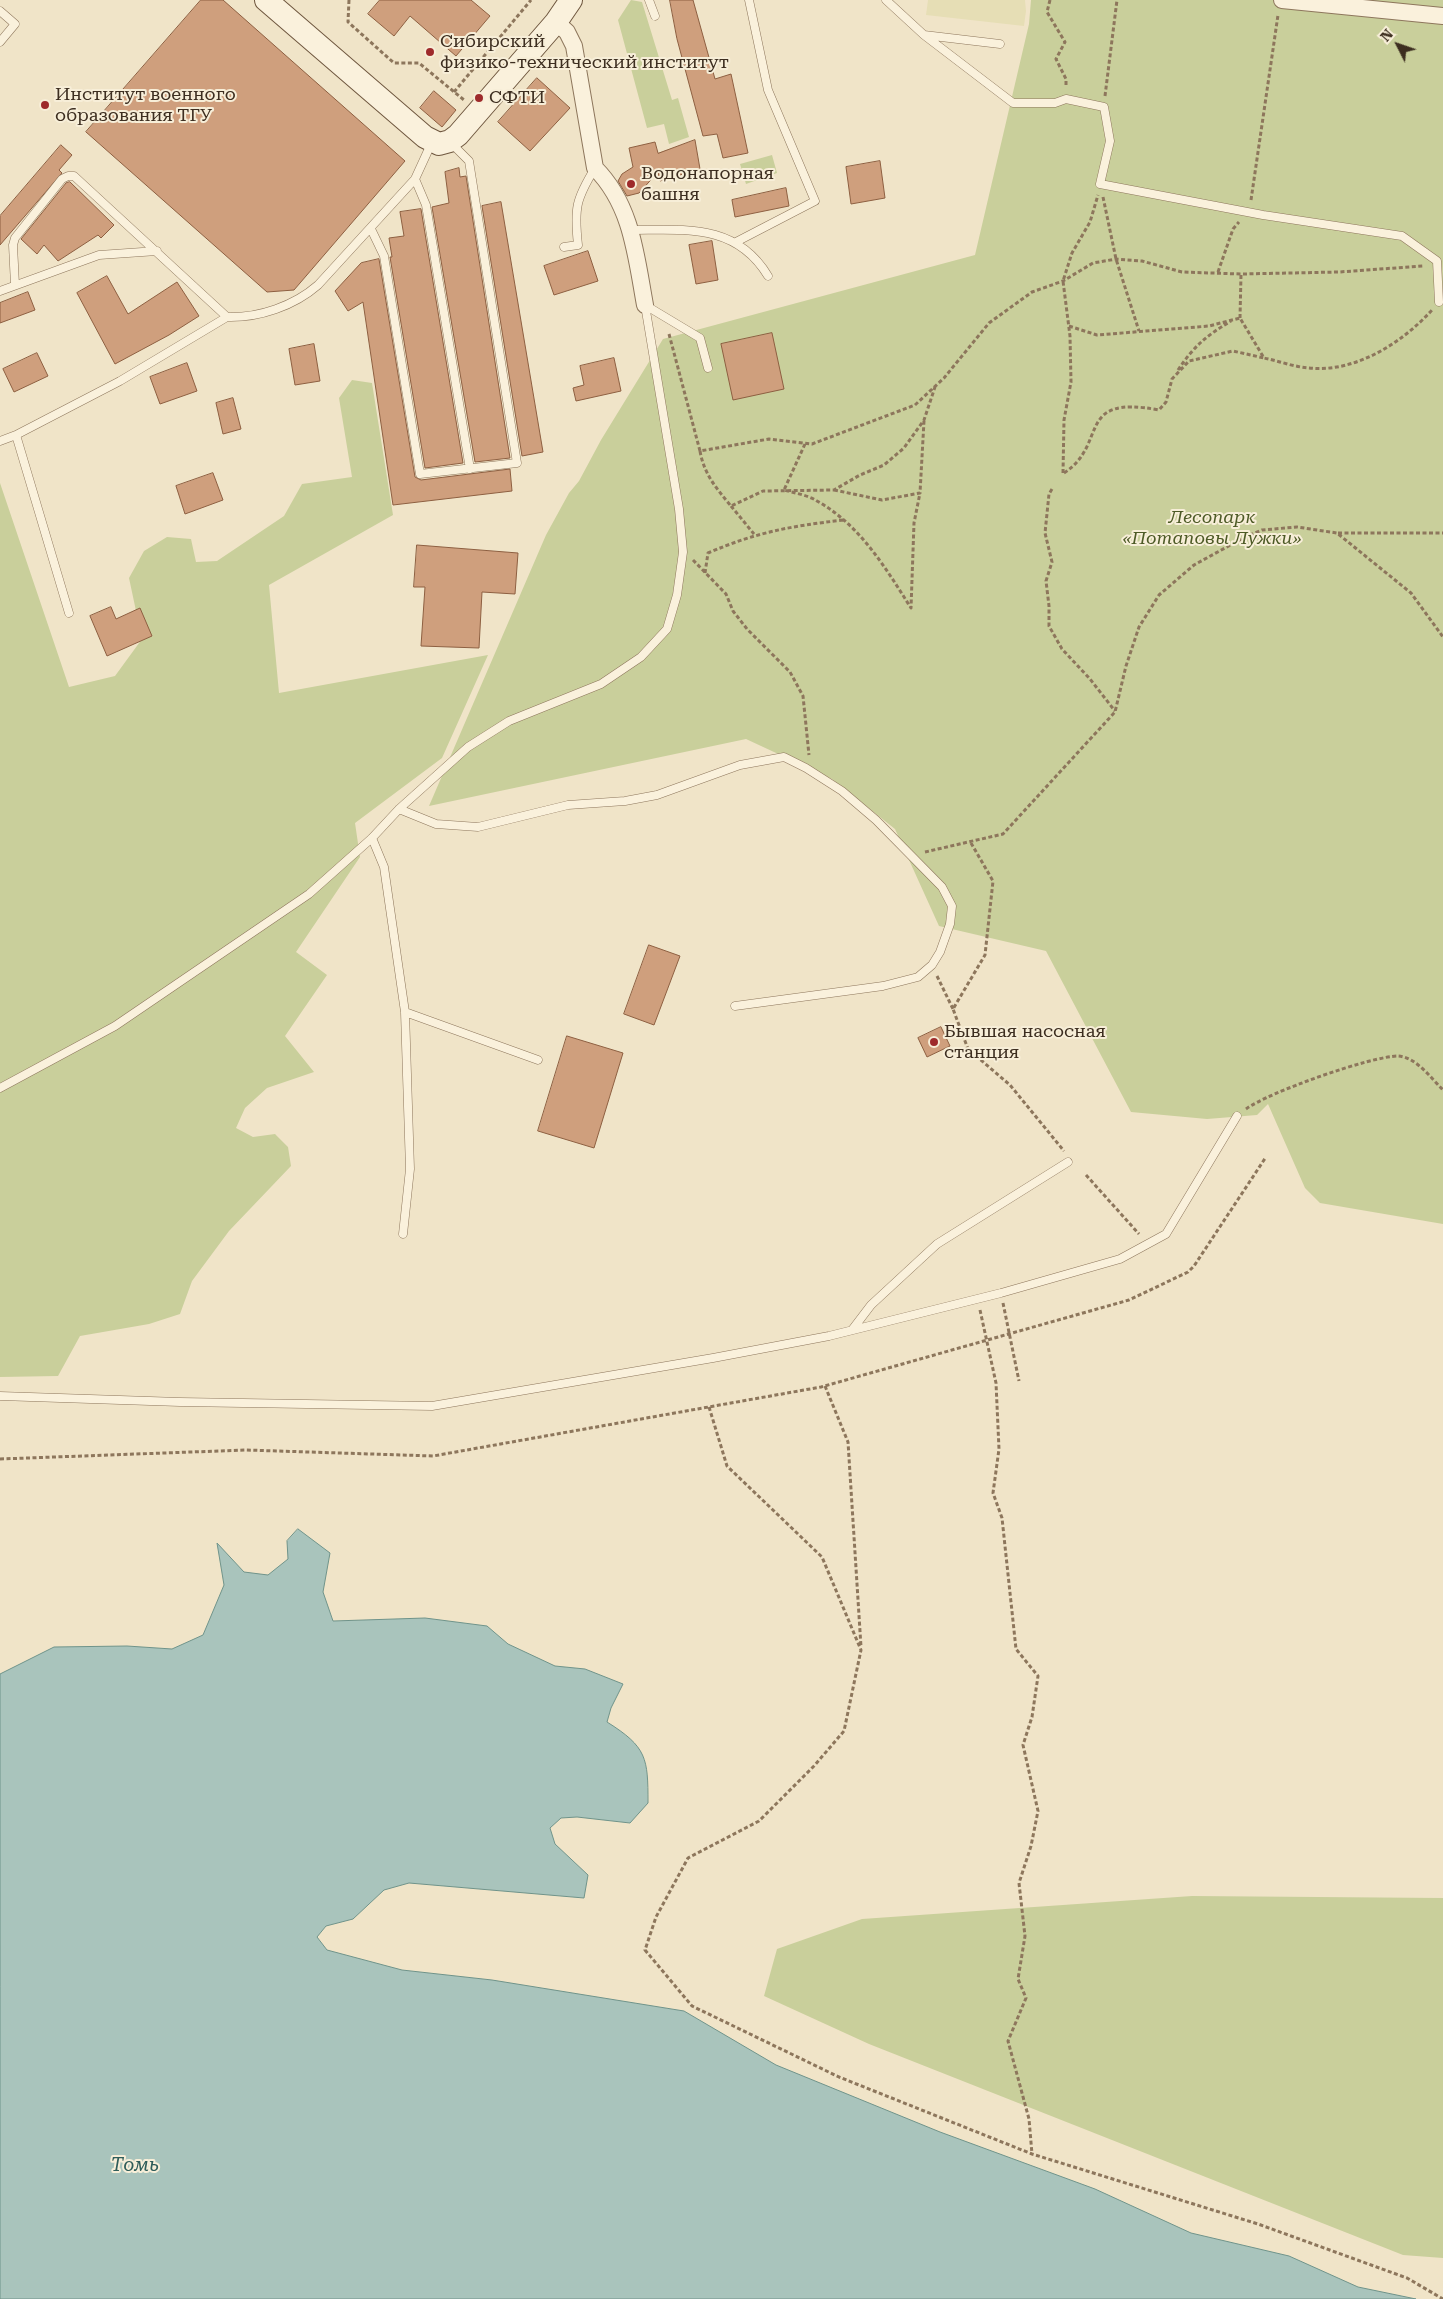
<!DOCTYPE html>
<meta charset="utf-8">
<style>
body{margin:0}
#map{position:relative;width:1443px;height:2299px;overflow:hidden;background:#f0e4c8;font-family:"Roboto Serif",serif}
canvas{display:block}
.north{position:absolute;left:1373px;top:20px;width:50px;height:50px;-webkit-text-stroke:4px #f7eed8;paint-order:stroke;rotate:311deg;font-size:14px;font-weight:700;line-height:20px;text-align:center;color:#3d2e20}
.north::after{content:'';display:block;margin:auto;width:18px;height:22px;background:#3d2e20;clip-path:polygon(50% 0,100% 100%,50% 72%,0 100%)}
</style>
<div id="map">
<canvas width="1443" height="2299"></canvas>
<div class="north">N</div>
</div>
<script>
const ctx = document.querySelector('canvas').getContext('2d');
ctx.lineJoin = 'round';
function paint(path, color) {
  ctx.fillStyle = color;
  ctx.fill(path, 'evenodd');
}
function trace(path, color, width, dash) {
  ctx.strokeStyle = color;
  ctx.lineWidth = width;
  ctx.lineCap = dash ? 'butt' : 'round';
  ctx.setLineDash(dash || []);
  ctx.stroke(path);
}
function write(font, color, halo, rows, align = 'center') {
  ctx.font = font + ' "Roboto Serif",serif';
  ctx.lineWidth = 4;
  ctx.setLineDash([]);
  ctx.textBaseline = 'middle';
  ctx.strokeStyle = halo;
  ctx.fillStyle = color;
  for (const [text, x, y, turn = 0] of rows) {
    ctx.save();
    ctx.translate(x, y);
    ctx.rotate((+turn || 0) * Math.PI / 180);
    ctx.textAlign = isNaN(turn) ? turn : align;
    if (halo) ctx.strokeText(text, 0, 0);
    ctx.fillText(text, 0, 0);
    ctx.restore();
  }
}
paint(new Path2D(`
 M928 0H1025L1026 11 1024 26 926 15Z`), '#e6deb5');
paint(new Path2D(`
 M631 0 642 2 672 100 678 98 689 137 669 144 664 124 647 128 618 20Z
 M1031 0H1443V1224L1320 1203 1305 1188 1268 1104 1257 1115 1207 1119 1131 1112 1046 951 939 926 895 829 832 779 746 739 429 806 546 535 569 493 579 481 601 440 663 339 975 255 1029 24Z
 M772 155 777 173 746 184 740 164Z
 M352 380 372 383 393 515 269 585 279 693 488 655 442 758 355 823 360 857 296 952 327 975 285 1036 314 1072 267 1088 245 1108 236 1128 253 1137 275 1134 288 1147 291 1166 229 1231 192 1281 180 1314 149 1324 80 1336 58 1376 0 1377V483L69 687 115 676 142 639 129 578 144 551 167 537 191 539 196 562 217 561 284 516 302 484 352 477 339 398Z
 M1192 1896 1443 1898V2258L1403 2255 869 2044 764 1996 777 1949 862 1919Z`), '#c9cf9b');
const water = new Path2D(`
 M298 1529 330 1553 323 1592 333 1621 425 1618 487 1626 508 1644 555 1666 585 1669 623 1684 611 1708 607 1722C647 1747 648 1758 648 1803L630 1823 577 1817 561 1818 550 1828 555 1844 588 1875 584 1898 409 1883 384 1890 353 1919 326 1926 317 1937 327 1950 402 1970 492 1980 684 2011 776 2065 940 2132 1095 2189 1191 2233 1289 2256 1358 2287 1416 2299H0V1674L54 1647 127 1646 172 1649 203 1635 224 1585 217 1543 244 1572 268 1575 288 1559 287 1541Z`);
paint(water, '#a9c4bc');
trace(water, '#6f938a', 1);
const building = new Path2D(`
 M201 0H223L405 161 294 290 267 292 86 132Z
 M380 0H471L490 16 456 56 410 16 394 36 368 14Z
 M670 0H693L715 79 731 74 748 153 723 158 717 134 703 136 677 39Z
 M537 78 570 108 530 151 498 122Z
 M434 91 456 110 442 127 420 108Z
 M695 140 700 169 660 181 658 172 639 193 627 196 618 181 622 174 633 167 629 148 655 142 658 153Z
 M61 145 72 155 59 170 62 173 0 245V216Z
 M880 161 885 198 851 204 846 167Z
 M459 168 460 177 466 176 510 458 475 462 432 207 449 203 445 172Z
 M70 182 114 225 101 238 98 235 58 261 44 245 37 254 21 239 66 183Z
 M786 188 789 206 735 217 732 200Z
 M501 202 543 452 522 456 482 206Z
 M421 209 463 463 425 468 390 257H392L389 238 404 236 400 212Z
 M712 241 718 280 696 284 689 245Z
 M588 251 598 281 554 295 544 266Z
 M379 259 415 477 421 480 510 469 512 491 393 505 363 302 348 311 335 291 361 263Z
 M107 276 128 314 177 282 199 316 169 335 115 364 77 293Z
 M28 292 35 310 0 323V303Z
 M772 333 784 389 733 400 721 344Z
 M314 344 320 381 295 385 289 349Z
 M37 353 48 376 14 392 3 369Z
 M614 358 621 391 576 401 573 388 584 385 580 366Z
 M187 363 197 391 160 404 150 377Z
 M233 398 241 429 223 434 216 403Z
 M213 473 223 500 185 514 176 486Z
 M417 545 518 553 515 594 482 592 479 648 421 646 425 587H414Z
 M111 607 116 619 140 608 152 636 107 656 90 616Z
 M649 945 680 956 654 1025 624 1014Z
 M941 1027 950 1046 927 1057 918 1038Z
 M567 1036 623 1053 594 1148 538 1131Z`);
paint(building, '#cf9f7d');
trace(building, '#8d5f41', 1);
const lane = new Path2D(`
 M649 0 655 16
 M886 0 924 35 1000 44
 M0 11 15 24 0 42
 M924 35 1013 103H1055L1066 99 1104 107 1110 141 1100 184 1263 215 1402 236 1437 261 1439 302
 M415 179 426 205 470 469
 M371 229 384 256 420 474 517 463 469 161 451 143
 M631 230C685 230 736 223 768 276
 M736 242 815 201 768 90 749 0
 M564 247 578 245C574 208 576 199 595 168
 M15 285 13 245 15 238 62 179 68 176H74L227 317
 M0 291 99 255 157 251
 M645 305 700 338 708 368
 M0 441 16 435
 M69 613 16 435 120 381 227 317C259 318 294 306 318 285L415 179 432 142
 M399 809 436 824 478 827 568 805 625 801 657 795 740 765 784 757 806 768 842 791 876 820 942 887 952 906 950 924 940 952 932 965 918 977 883 986 735 1006
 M372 838 384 867 405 1012 410 1169 403 1234
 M405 1012 538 1060
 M0 1088 115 1026 309 894 372 838 399 809 468 747 509 721 601 684 641 657 667 629 677 595 683 552 679 509 645 305
 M852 1330 871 1305 937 1244 1068 1162
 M0 1396 180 1402 432 1406 713 1358 829 1336 1001 1293 1120 1259 1166 1234 1237 1116`);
const street = new Path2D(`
 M1282 0 1443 16
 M556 22 567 32 574 46 595 168C632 205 636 256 645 305`);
const secondary = new Path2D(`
 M266 0 425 137 439 144 450 141 458 135 556 22 571 0`);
trace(lane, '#8d765c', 9);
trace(street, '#8d765c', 18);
trace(secondary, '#6f573f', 24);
trace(new Path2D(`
 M349 0 348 22 394 63H419L464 100
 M1050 0 1047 12 1065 42 1056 59 1066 79V86
 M454 92 531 0
 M1105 96 1117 0
 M1103 197 1116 259 1139 331
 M1251 200 1278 15
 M1218 272 1233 229 1239 222
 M1240 318 1241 274
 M1069 326 1097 335 1209 326 1240 318 1264 358C1279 361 1294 367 1309 368 1355 373 1402 343 1432 310
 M669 334 700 451 769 439 812 444 915 405 944 378 989 323 1032 292 1063 281 1093 263 1116 259 1142 261 1182 272 1241 274 1339 272 1423 266
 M1178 370C1194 346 1206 336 1231 321
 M805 444 784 490C794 493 808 495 817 501 860 525 885 567 911 608L914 523 920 493
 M700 451C704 474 716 488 731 506L763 491 834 490 860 475 884 465 904 448 924 420 935 387
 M1063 473 1064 420 1071 382 1070 336 1063 281 1072 253 1090 222 1098 195
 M1064 473C1109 444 1074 394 1159 410L1166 402 1172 379 1189 361 1233 351 1264 358
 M1052 489 1049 494 1045 533 1052 562 1046 581 1049 606V626L1062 649 1090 679 1115 711
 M834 490 882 500 920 493 924 421
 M731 506 754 534
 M1338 533H1443
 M693 560 726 594 733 611 747 629 790 672 803 696 809 755
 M705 573 708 553C757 532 791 526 844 520
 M971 843 993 881 985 955 953 1009 968 1049 1010 1085 1064 1151
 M925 852 1003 834 1115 712 1126 666 1139 627 1159 595 1194 565 1245 537 1262 530 1297 527 1337 533 1411 593 1443 637
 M937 976 953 1009
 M1246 1109C1267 1093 1371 1056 1398 1056 1416 1057 1431 1078 1443 1090
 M1086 1175 1139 1234
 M1003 1303 1019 1381
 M980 1310 996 1383 999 1449 993 1493 1002 1518 1016 1649 1038 1676 1032 1717 1023 1745 1038 1811 1031 1846 1019 1883 1025 1936 1018 1979 1026 1998 1008 2041 1029 2119 1032 2154
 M825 1386 848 1442 861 1647
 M709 1407 727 1466 822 1557 861 1650 844 1731 814 1766 759 1821 688 1858 656 1917 645 1950 692 2006 839 2077 1032 2154 1258 2224 1407 2278 1443 2299
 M0 1459 246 1450 433 1456 821 1387 1129 1300 1188 1272 1194 1266 1266 1157`), '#8d765c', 3, [4, 2.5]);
trace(lane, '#faf1dc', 8);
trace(street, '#faf1dc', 16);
trace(secondary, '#faf1dc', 22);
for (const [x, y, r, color] of [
 [430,52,5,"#9e2a2b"],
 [479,98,5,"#9e2a2b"],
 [45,105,5,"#9e2a2b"],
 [631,184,5,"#9e2a2b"],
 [934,1042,5,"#9e2a2b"]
]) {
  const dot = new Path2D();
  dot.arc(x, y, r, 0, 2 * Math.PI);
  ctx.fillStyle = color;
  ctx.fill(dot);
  trace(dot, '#f7eed8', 2);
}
write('18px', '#3d2e20', '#f7eed8', [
 ["Сибирский",440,42],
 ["физико-технический институт",440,63],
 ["Институт военного",55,95],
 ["образования ТГУ",55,116],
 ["СФТИ",489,98],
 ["Водонапорная",641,174],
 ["башня",641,195],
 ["Бывшая насосная",944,1032],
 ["станция",944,1053]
], 'left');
write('italic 18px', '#4d5a26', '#f7eed8', [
 ["Лесопарк",1212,518],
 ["«Потаповы Лужки»",1212,539]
]);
write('italic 19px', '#2f5d5a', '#f7eed8', [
 ["Томь",135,2165]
]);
</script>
